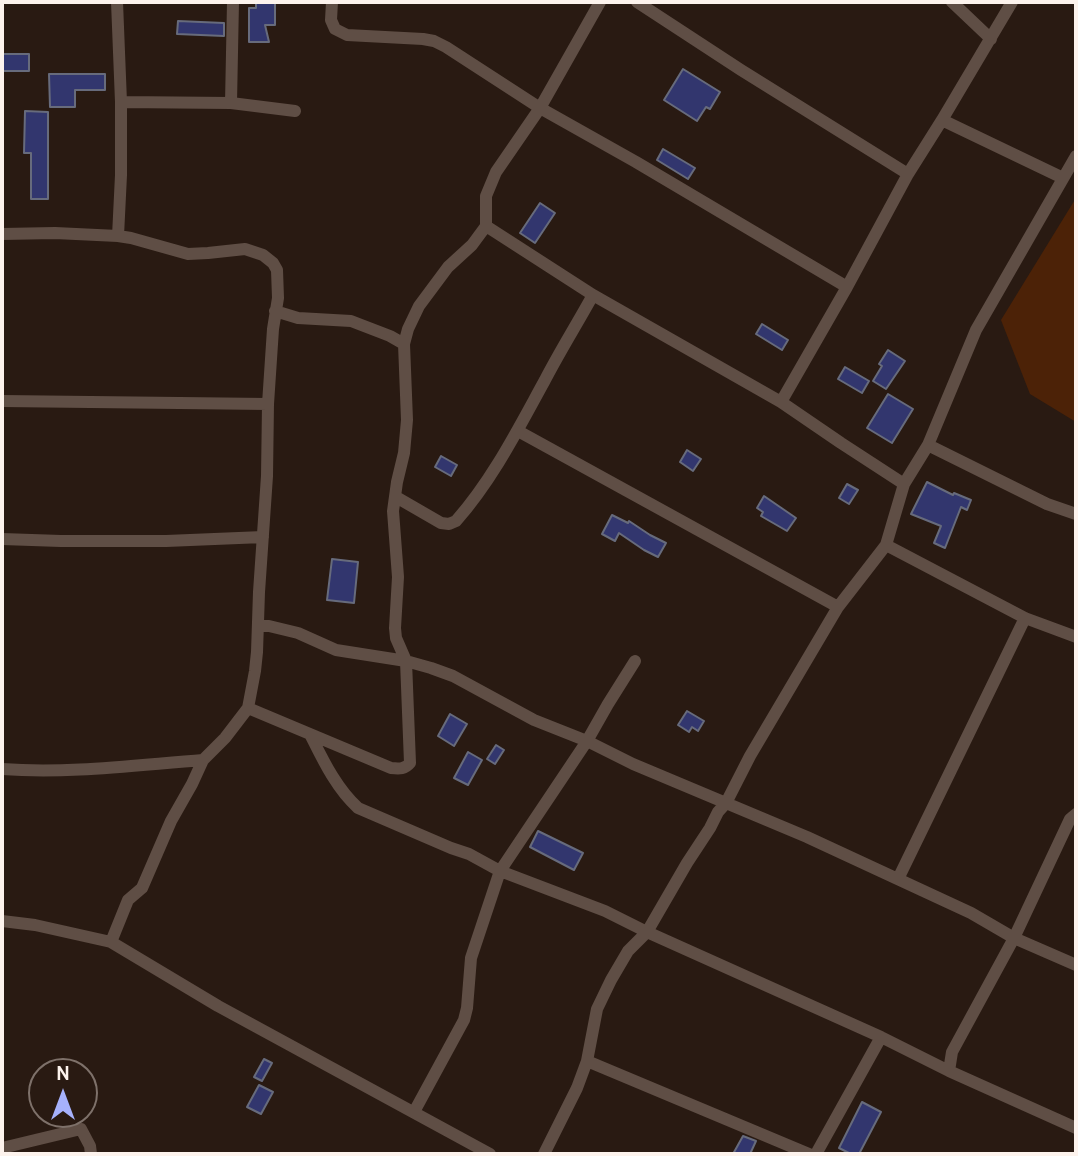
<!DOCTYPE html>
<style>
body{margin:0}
#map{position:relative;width:1078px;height:1156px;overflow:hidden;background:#291a12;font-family:Cabin,sans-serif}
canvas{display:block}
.frame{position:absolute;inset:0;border:4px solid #fdf3ed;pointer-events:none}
.north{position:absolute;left:28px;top:1058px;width:70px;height:70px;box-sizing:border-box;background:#291a12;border:2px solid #7e716a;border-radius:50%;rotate:0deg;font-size:19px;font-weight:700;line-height:28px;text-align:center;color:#fdf3ed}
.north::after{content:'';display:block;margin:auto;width:24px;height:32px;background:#a6b1fc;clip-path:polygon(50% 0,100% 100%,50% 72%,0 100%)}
</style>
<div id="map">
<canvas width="1078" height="1156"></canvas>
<div class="frame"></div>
<div class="north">N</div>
</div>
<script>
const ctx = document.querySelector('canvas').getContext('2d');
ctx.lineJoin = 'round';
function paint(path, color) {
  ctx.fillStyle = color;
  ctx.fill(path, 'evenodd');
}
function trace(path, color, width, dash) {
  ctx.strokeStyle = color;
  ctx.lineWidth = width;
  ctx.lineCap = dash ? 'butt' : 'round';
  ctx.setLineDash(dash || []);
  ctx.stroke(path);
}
paint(new Path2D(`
 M1076 198V422L1030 394 1001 320Z`), '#4c2207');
const building = new Path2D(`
 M256 2H275V25H265L269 42H249V8H256Z
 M178 21 224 23V36L177 34Z
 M2 54H29V71H2Z
 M683 69 720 92 710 109 706 107 697 121 664 100Z
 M49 74H105V90H75V107H50Z
 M25 111 48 112V199H31V153H24Z
 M663 149 695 168 688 179 657 160Z
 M540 203 555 213 535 243 520 233Z
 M762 324 788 340 782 350 756 334Z
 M888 350 905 361 886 389 873 381 882 366 879 364Z
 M845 367 869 381 862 393 838 379Z
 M888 394 913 409 892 443 867 428Z
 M687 450 701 459 693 471 680 462Z
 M441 456 457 465 451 476 435 467Z
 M927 482 953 495 954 493 971 500 967 510 961 507 945 548 934 543 941 526 911 514Z
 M847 484 858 490 849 504 839 498Z
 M764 496 796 518 787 531 761 516 763 512 757 508Z
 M612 515 628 523 629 521 650 535 666 543 658 557 644 550 619 533 615 541 602 534Z
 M332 559 358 562 354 603 327 600Z
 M687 711 704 721 698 731 692 727 689 732 678 725Z
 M450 714 467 724 454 746 438 736Z
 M496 745 504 750 495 764 487 759Z
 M468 752 482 760 468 785 454 778Z
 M538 831 583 853 574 870 530 847Z
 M264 1059 272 1063 262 1081 254 1077Z
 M259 1085 273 1092 261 1114 247 1107Z
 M862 1102 881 1112 859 1154H851L839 1148Z
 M743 1136 756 1141 750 1154H733Z`);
paint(building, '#32366e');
trace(building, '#676b7c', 2);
trace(new Path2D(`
 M117 2 121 102V175L118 236
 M332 2 331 20 335 29 347 35 423 39 434 41 446 47 540 108 636 162 847 287
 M637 2 741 70 908 174
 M952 2 991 39
 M121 102 231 103 295 111
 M231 103 233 2
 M942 120 1063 178
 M486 226 593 295 781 402 841 443 904 484
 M2 234 55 233 118 236 131 238 188 254 208 253 245 249 263 255 273 263 277 270 278 298 273 329 268 404 267 476 259 592 257 652 255 671 248 708 225 738 203 760 192 784 171 821 142 888 128 900 111 942
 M275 311 298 318 351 321 390 336 404 344
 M2 401 268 404
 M781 402 847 287 908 174 942 120 1012 2
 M518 431 838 607
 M928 445 1047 504 1076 514
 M396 497 441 523 449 524 456 521C493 479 518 429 545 380 560 351 577 324 593 295
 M2 539 61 541H166L263 537
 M886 545 1025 618 1076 637
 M258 626H269L298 633 336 650 406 661 431 668 453 676 534 720 587 741 633 764 807 837 971 913 1014 938 1076 965
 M248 708 391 768C400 769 405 769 410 763L406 661 396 638 395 628 398 577 393 511 397 482 404 453 407 420 404 344 408 329 419 306 448 267 472 245 486 226V196L496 172 540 108 600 2
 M310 734C323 760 336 788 358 808L451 848 469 854 500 871 605 911 647 932 881 1037 949 1071 1076 1128
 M2 769C68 774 136 765 203 760
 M898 879 1025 618
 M2 921 35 925 111 942 218 1006 490 1154
 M587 1061 809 1154
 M949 1071 952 1052 1014 938 1070 819 1076 814
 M414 1112 464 1020 467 1008 471 958 500 871 587 741 608 704 635 661
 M2 1148 81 1129 90 1146 91 1154
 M544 1154 577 1088 587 1061 597 1009 611 980 628 951 647 932 687 863 710 828 718 812 726 803 750 756 838 607 886 545 904 484 928 445 976 330 1076 156
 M816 1154 881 1037`), '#5f4e45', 12);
</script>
